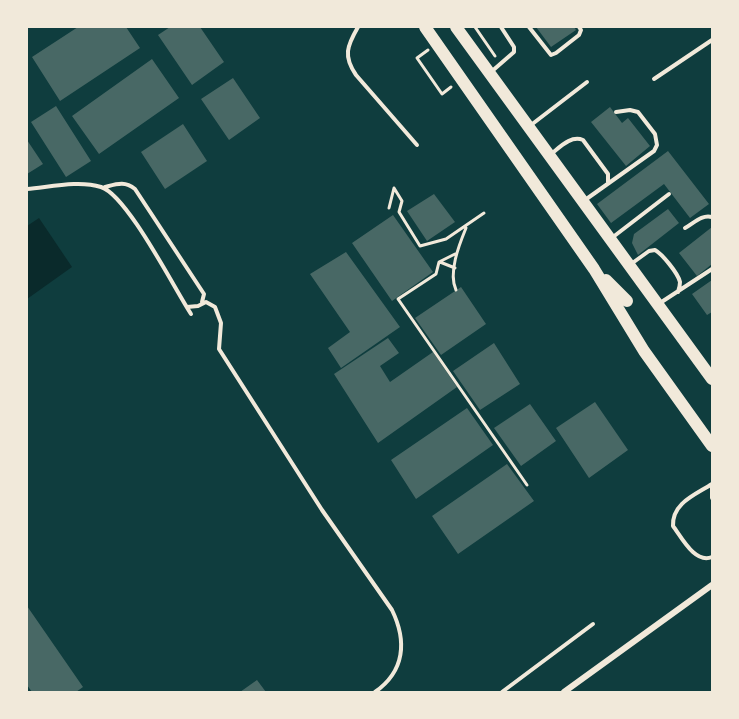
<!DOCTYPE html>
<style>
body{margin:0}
#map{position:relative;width:739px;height:719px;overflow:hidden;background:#0f3d3e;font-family:Montserrat,sans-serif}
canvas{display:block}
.frame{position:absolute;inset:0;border:28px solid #f1e9da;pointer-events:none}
</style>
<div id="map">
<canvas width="739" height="719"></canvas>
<div class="frame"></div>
</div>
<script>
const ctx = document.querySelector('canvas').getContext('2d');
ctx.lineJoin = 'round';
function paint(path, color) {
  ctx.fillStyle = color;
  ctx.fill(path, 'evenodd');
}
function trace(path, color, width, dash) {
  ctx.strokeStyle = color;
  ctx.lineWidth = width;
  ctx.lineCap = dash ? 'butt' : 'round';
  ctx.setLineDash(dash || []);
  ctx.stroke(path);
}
paint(new Path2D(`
 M39 218 72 267 27 299V226Z`), '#0a2a2b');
paint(new Path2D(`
 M78 27H126L140 48 60 101 32 57Z
 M170 27H200L224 62 192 85 158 35Z
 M536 27H574L576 30 551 47Z
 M152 59 179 98 99 154 72 116Z
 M233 78 260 118 229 140 201 99Z
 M56 106 91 161 66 177 31 122Z
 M610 107 622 123 628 118 650 146 626 166 591 122Z
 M183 124 207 161 165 189 141 152Z
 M27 140 43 164 27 174Z
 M668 151 709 204 690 218 664 184 611 223 597 204Z
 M434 194 455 222 427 241 407 211Z
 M668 209 679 223 638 255 632 243 634 234Z
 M393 215 433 272 392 301 352 243Z
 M712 227V264L697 276 679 253Z
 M346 252 400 327 341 368 328 348 350 332 310 274Z
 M712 280V312L707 315 692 294Z
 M461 287 486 324 441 355 415 318Z
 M388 338 399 353 380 366 390 382 433 352 457 387 378 443 334 374Z
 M494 343 520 384 480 410 453 371Z
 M595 402 628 450 589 478 556 428Z
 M530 404 556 441 521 466 494 428Z
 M467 408 493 445 416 499 391 460Z
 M507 464 534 501 458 554 432 516Z
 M27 606 83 687 76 692H32L27 685Z
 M257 680 266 692H240Z`), '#486865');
trace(new Path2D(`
 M475 27 495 56
 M428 50 417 58 442 94 451 87
 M389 208 394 188 402 201 399 212 420 246 446 239 484 213
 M455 254 439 262 436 274 398 299 527 485
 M440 262 455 268
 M456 290C448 273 459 245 466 228`), '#f1e9da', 3);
trace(new Path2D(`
 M358 27C347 46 343 56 356 75L417 145
 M529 27 551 55 556 53 579 35 581 30 579 27
 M491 72 514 52V47L501 27
 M654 79 712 40
 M531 125 587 82
 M551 154C560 147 571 135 583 140L608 174V182
 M105 187C117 184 125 181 135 189L204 294 202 302
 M27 189C50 187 79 180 101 187 127 195 174 288 191 314
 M585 200 654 151 657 145 655 134 638 112 630 110 616 112
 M685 228C694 223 702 214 712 217
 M613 237 669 194
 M631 264 649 251 655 250C662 254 678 273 680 282 680 286 679 289 678 292
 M660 303 712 269
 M187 307 198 306 206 302 215 307 221 323 219 349 322 510 392 610C407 641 405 671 375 692
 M712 484C695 495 672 503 673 526 682 538 695 564 712 557
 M712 485V498
 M502 692 593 624`), '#f1e9da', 4);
trace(new Path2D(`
 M564 692 712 585`), '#f1e9da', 6);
trace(new Path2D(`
 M425 27 594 269 644 351 712 446
 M456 27 712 379
 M606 280 627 301`), '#f1e9da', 12);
</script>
